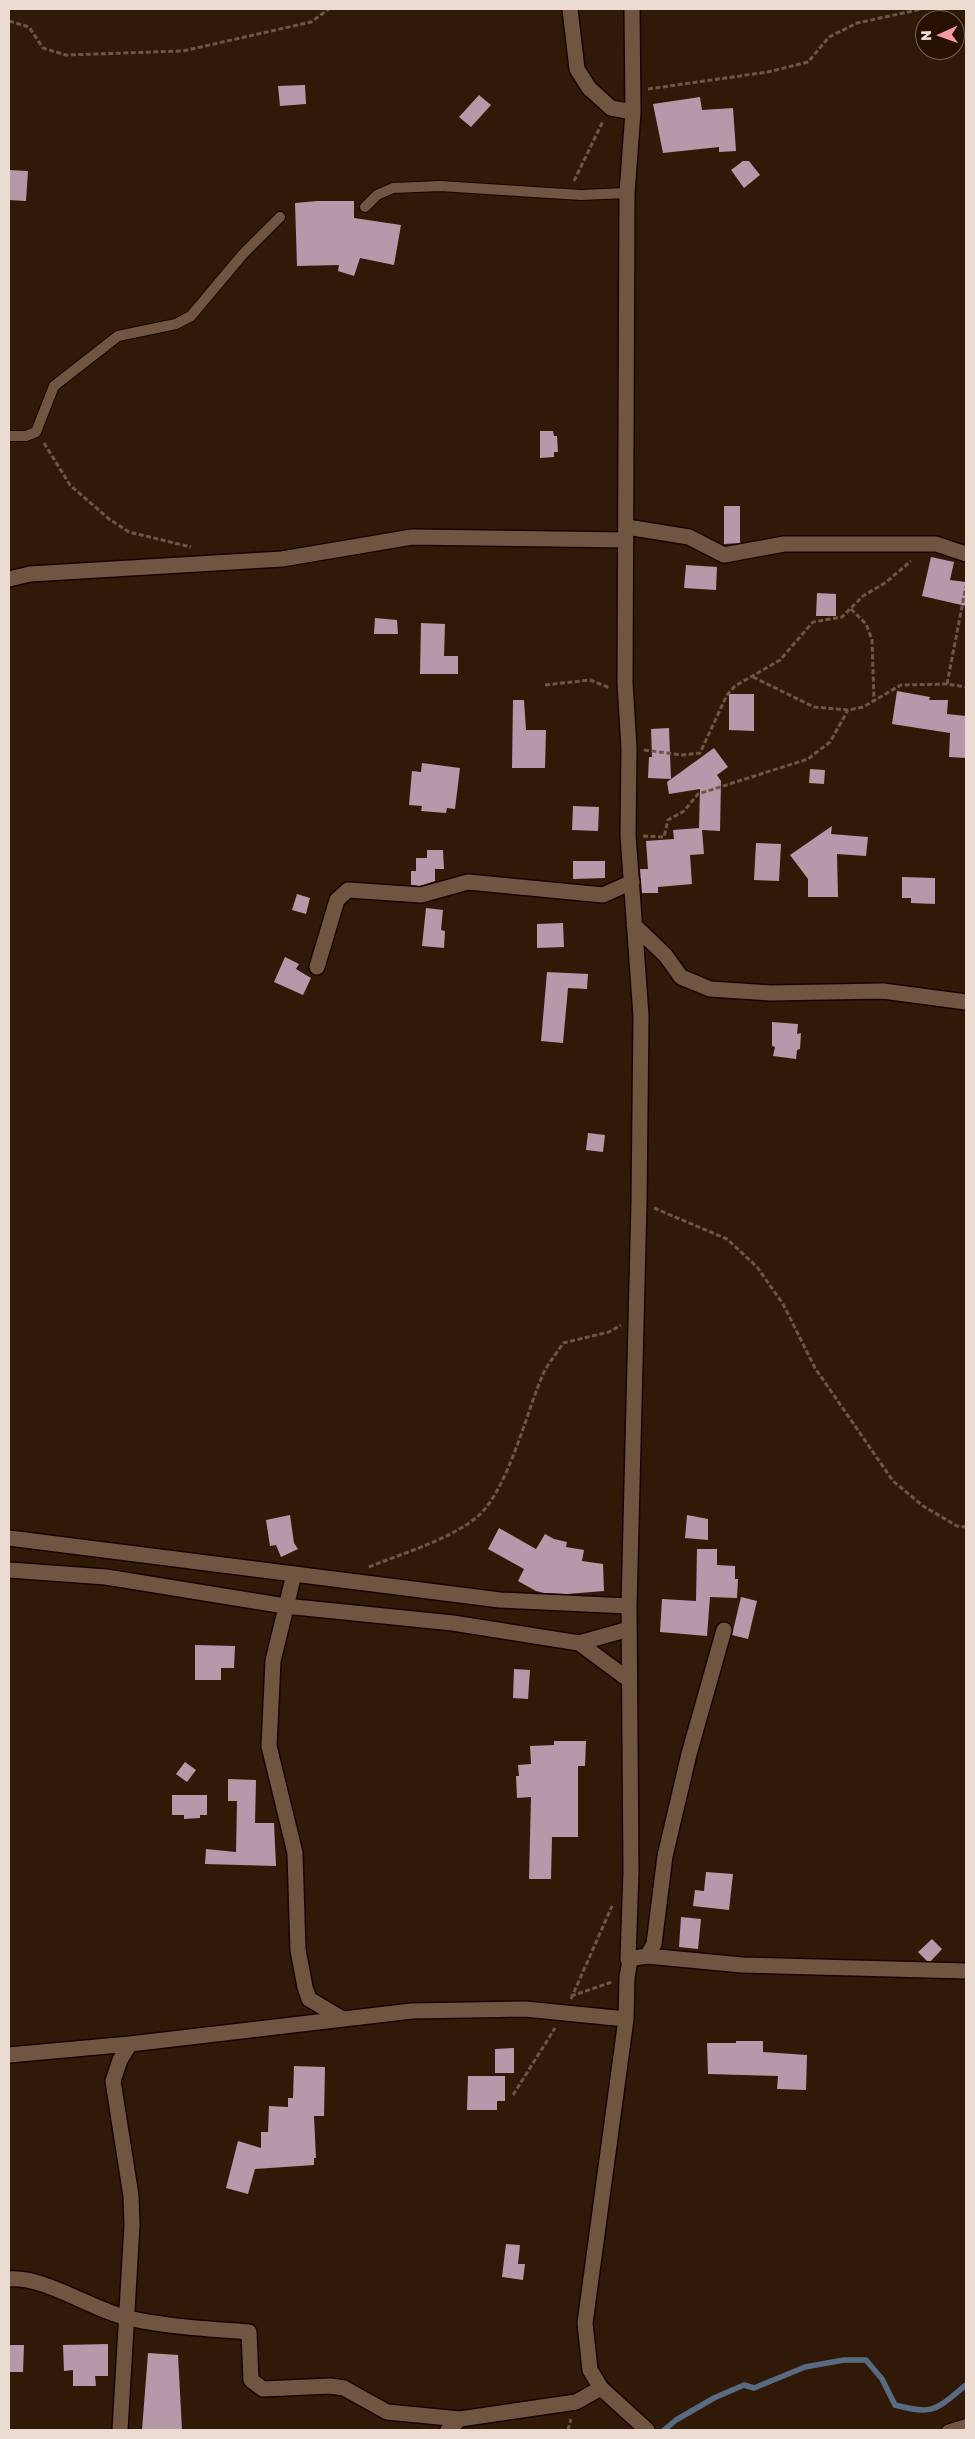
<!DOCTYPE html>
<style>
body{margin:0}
#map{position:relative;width:975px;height:2439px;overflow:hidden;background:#301a07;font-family:"Golos Text",sans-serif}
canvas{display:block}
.frame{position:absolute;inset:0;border:10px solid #ebdbd0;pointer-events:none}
.north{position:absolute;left:915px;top:10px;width:50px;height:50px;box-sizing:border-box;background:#261100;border:1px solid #756253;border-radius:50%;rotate:268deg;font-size:14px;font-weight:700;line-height:20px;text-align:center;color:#ebdbd0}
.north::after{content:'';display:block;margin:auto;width:18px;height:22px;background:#f49aa1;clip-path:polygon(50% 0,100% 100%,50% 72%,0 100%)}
</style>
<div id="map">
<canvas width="975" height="2439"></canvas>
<div class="frame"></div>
<div class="north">N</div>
</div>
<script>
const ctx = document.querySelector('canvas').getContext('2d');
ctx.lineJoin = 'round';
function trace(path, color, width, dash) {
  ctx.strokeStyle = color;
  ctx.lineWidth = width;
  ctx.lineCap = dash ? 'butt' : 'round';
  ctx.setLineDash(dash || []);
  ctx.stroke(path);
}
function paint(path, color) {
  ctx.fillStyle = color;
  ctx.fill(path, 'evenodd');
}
trace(new Path2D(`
 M664 2430 676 2420 714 2398 744 2385 754 2388 805 2367 844 2360H866L882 2379 895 2405C935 2416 936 2409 966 2385`), '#596b83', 5.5);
paint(new Path2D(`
 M305 85 306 104 280 106 278 86Z
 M479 95 491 105 471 127 459 117Z
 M700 97 702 110 733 108 736 151 719 152V147L663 153 653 104Z
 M743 161H749L760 175 744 188 731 170Z
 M9 170 28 171 26 201 9 200Z
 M317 201H354V218L401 225 394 265 360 258 354 276 338 271 339 265 297 266 295 203Z
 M540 431H553L554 436H557L558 452H554V457L540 458Z
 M724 506H740V543L724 544Z
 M931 557 954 562 950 580 966 582V606L922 596Z
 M686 565 717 567 716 590 684 588Z
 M817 593 836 594V616H816Z
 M375 618 397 620 398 634H374Z
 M421 623 445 624 444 656H458V674H420Z
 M897 691 930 697 929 700H948L947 714 966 716V758L949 757 950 733 892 724Z
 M729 694H754V731L729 730Z
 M513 700H524L526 730H546L545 768H512Z
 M669 728 671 779 648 778 649 757H652L651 729Z
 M714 748 728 767 717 775 721 781 720 831 702 830 704 854 690 855 692 884 658 887V893H642L640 869H648L646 841 674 839 673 830 699 828 700 789 669 794 667 782Z
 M422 763 460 768 455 809 447 808 446 813 421 811 422 806 409 805 412 771 421 772Z
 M810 769 825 770 824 784 809 783Z
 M573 806 599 807 598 831 572 830Z
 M832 826 831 834 868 837 866 856 837 854 838 897H808V879L790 855Z
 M756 843 781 844 779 881 754 880Z
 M427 850H443L444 869H435V881L420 886 411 885V871H416V858H427Z
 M573 861H605V878L573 879Z
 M902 877 935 878V904L911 903V898H902Z
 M297 894 310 898 306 914 292 910Z
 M426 908 443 910 441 930 445 931 444 948 422 946Z
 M563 923 564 947 537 948V924Z
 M285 957 299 964 296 969 311 978 303 995 274 982Z
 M547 972 588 974 587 989 568 988 563 1043 541 1041Z
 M772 1022 798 1024 797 1034 801 1033 800 1049 797 1050 796 1059 773 1056 775 1047 772 1046Z
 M588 1133 605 1135 603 1152 586 1150Z
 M290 1515 294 1543 298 1549 281 1557 276 1545 270 1546 266 1520Z
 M687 1515 708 1519V1540L685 1538Z
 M499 1528 536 1549 545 1534 554 1539 567 1542 566 1547 584 1550 582 1561 603 1564 604 1591 567 1594 544 1593 536 1591 518 1581 524 1569 488 1549Z
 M697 1549H717V1565L735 1566V1579H738L737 1598 710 1597 707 1636 660 1632 662 1599 696 1601Z
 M741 1597 757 1601 748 1639 732 1635Z
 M195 1645 235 1646 234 1668H221V1680H195Z
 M514 1669 530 1670 528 1699 513 1698Z
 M554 1741H586L585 1766H578V1837H552L551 1879H529L531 1797 517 1798 516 1776H519L518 1765 531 1764 530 1746 554 1745Z
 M185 1762 196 1770 187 1782 176 1774Z
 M228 1779 256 1780 255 1823H274L276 1866 205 1864 206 1849 236 1852 237 1801H228Z
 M172 1795H207V1815H200V1818L184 1819V1815H172Z
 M706 1872 733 1874 729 1910 693 1906 695 1890 704 1891Z
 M681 1917 701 1919 698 1949 679 1947Z
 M932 1939 942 1949 931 1961H927L918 1952Z
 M736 2041H763V2052L807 2055 806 2090 777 2089 778 2076 708 2074 707 2043H736Z
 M514 2048V2073H495V2049Z
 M294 2066 325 2067 324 2116H314L316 2158H314V2165L255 2169 248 2194 226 2188 238 2141 261 2148V2132H268L269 2106 288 2107V2098H293Z
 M468 2076H505V2101H497V2110H467Z
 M506 2244 520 2245 518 2264H525L523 2280 502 2277Z
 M108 2344V2376H95L96 2386H73V2370L64 2371 63 2345Z
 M9 2345H24L23 2372H9Z
 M148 2353 178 2355 182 2430H142Z`), '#b598aa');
const lane = new Path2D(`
 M365 207 377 195 393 188 440 186 581 195 627 193
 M9 436H26L36 432 54 386 118 336 176 324 191 316 243 254 280 217
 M947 2430 966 2424`);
const street = new Path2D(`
 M570 9 577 69 589 88 611 108 633 112
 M632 9 633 112 627 193 625 683 629 748 628 835 641 1016 639 1202 629 1606 631 1871 628 1959 630 1960 627 1977 626 2019 585 2323 590 2370 601 2388 647 2430
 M627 527 689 537 724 555 784 544H936L966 554
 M9 579 30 574 282 559 412 537 626 540
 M634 925 666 956 681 977 710 989 771 993 883 991 966 1002
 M317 967 337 900 348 890 421 895 468 882 603 895 632 882
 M9 1538 500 1600 629 1606
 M9 1570 106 1577 285 1606 453 1623 579 1643 629 1680
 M294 1574 273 1661 269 1746 295 1853 298 1950 305 1987 309 1999 341 2018
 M579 1643 629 1629
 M647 1956 742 1965 966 1971
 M628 1959 647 1956 654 1944 665 1856 689 1754 724 1630
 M9 2055 130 2044 412 2011 525 2009 626 2019
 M9 2279C45 2276 90 2309 128 2318 168 2327 209 2329 249 2332L251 2380 263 2389 330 2386 344 2388 387 2412 460 2419
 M120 2430 132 2225 131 2196 113 2081 120 2060 130 2044
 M448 2430 460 2419 576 2402 601 2388`);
trace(lane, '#170400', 12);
trace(street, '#170400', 18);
trace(new Path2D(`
 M9 21 29 27 43 48 66 55 183 51 311 22 329 9
 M648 89 768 72 808 62 829 37 857 23 922 9
 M574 181 603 121
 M44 443 70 485 109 519 129 532 191 547
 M851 609 866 624 872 640 874 700
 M753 677 814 707 848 710 863 707 901 685 947 684 966 687
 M947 684 966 586
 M545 685 590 680 610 688
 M644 750 682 755 700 753 727 695 735 686 780 660 813 622 842 617 863 596 885 583 911 561
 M643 836 664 837 668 820 684 811 698 794 808 759 830 742 848 710
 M654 1208 727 1239 757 1267 783 1304 815 1368 893 1481 923 1506 957 1526 966 1527
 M369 1567C403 1553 449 1540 477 1517 509 1489 526 1412 544 1372 549 1362 557 1353 563 1343L609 1332 621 1325
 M571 1996 612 1982
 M571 1999 612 1906
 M513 2095 555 2028
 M568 2430 571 2419`), '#6b5746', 3, [5, 2.5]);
trace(lane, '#705541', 10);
trace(street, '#705541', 15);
</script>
